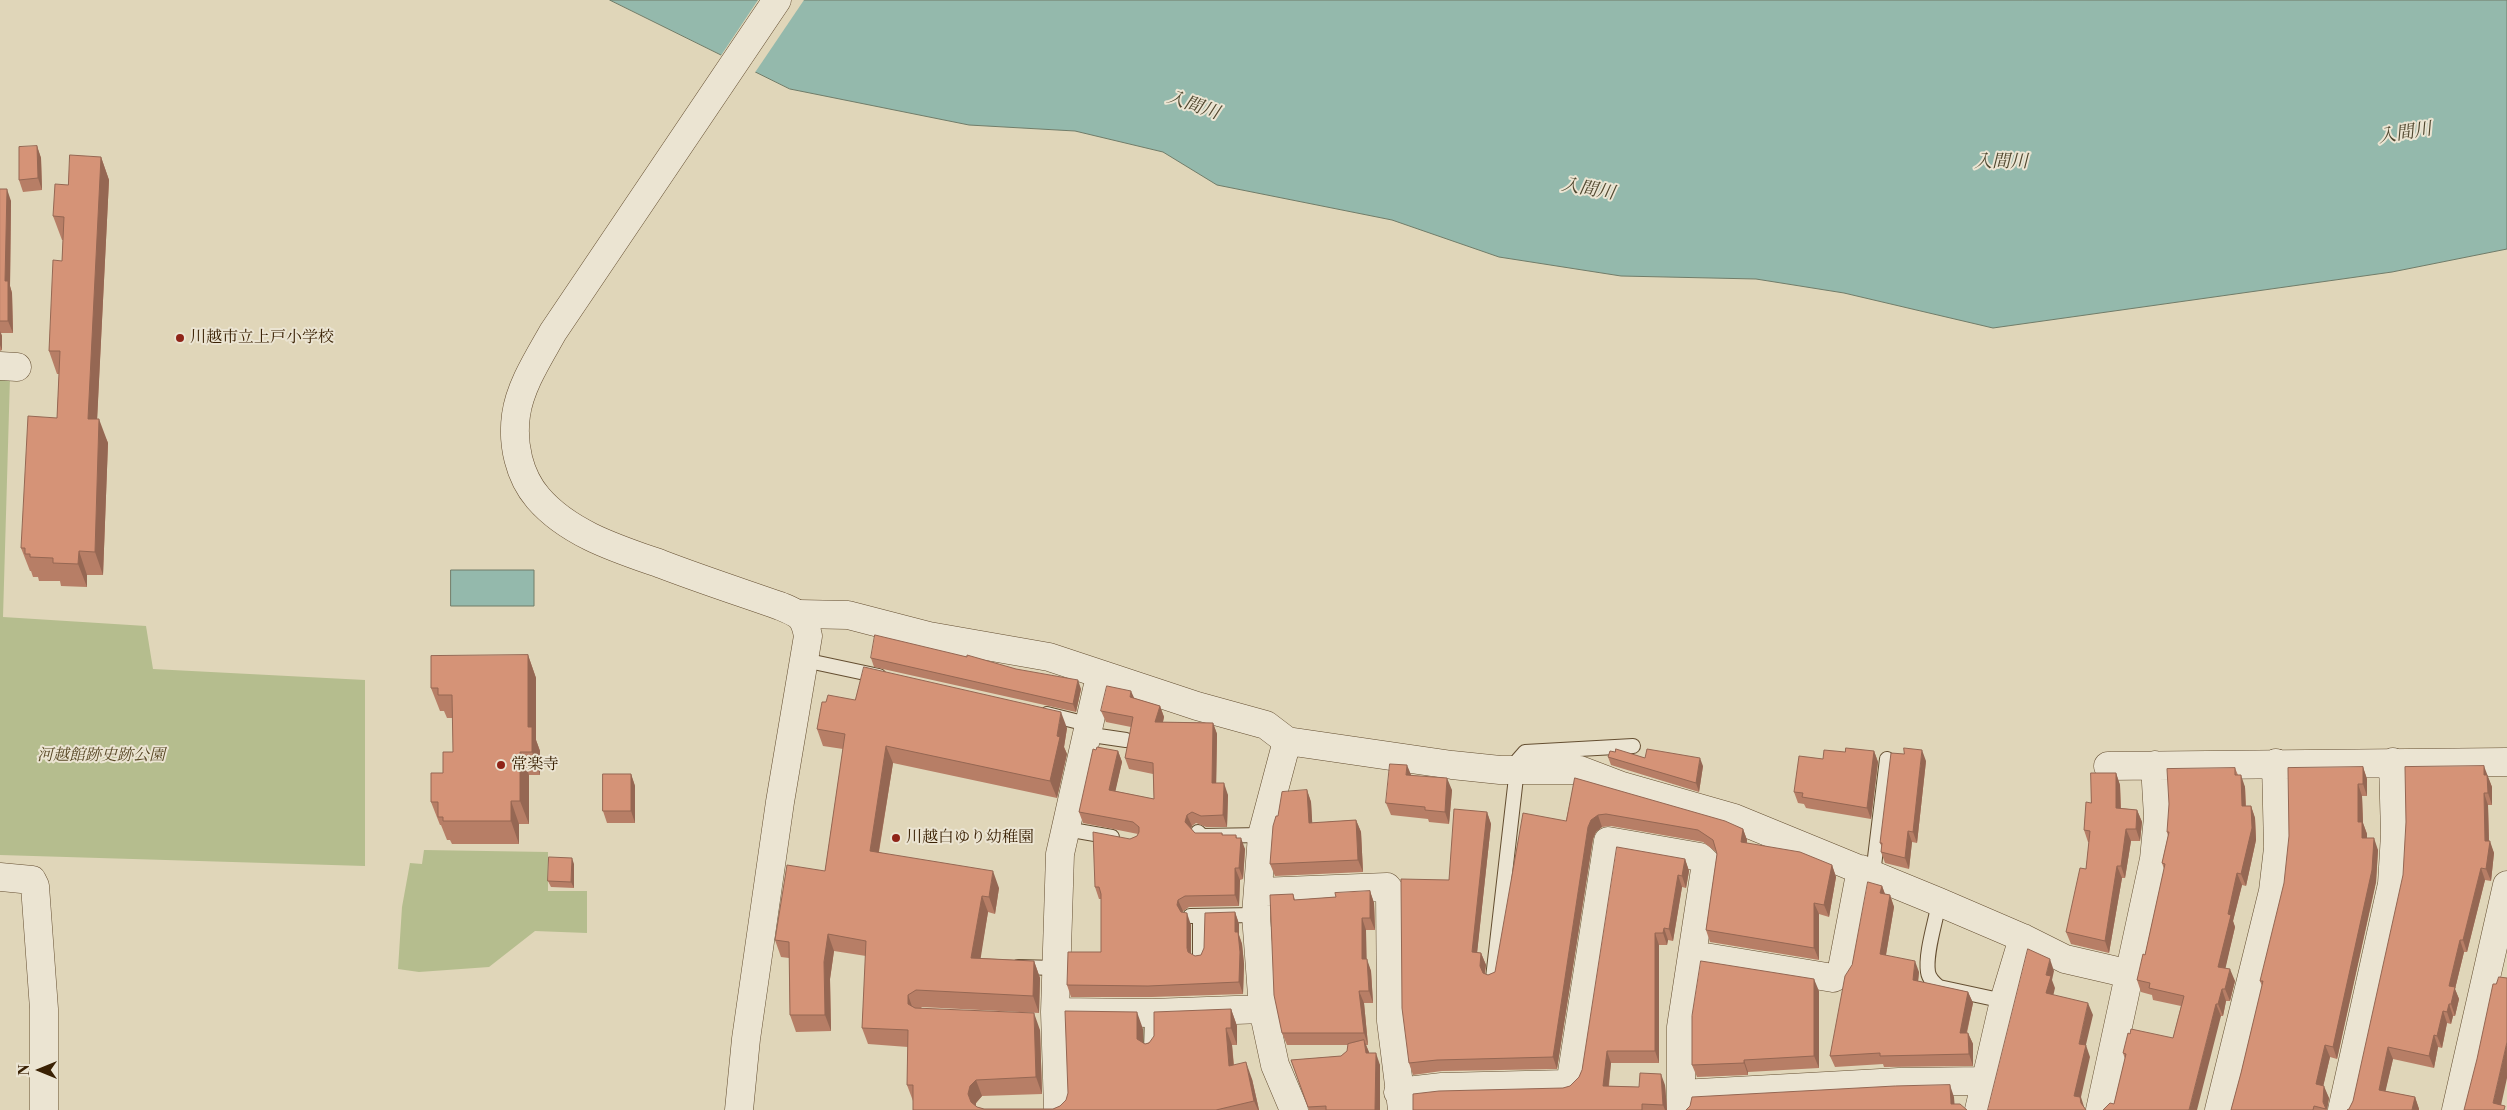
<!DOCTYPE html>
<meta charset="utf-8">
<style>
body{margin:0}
#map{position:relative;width:2507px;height:1110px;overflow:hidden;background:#e0d6b9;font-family:"Libre Bodoni",serif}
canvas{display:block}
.north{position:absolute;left:15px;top:1045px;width:50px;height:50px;-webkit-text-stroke:4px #ebe4d2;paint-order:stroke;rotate:270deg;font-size:14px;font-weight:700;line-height:20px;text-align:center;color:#3a2104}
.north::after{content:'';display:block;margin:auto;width:18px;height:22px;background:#3a2104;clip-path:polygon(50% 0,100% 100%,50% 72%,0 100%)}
</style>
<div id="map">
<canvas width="2507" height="1110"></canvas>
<div class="north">N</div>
</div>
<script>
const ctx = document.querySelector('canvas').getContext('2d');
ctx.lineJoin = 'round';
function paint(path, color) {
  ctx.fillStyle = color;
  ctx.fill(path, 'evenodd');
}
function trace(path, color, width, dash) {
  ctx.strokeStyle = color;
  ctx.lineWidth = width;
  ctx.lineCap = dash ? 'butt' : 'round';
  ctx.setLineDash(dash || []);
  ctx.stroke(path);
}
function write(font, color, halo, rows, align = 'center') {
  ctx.font = font + ' "Libre Bodoni","Noto Serif JP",serif';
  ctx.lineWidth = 4;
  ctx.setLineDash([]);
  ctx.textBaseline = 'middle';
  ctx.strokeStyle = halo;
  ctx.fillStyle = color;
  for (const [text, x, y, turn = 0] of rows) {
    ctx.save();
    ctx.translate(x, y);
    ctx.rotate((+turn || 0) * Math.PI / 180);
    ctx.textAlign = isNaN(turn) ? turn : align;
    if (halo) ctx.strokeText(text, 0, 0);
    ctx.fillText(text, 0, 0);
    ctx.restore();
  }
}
paint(new Path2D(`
 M0 377H10L3 617 146 626 153 669 365 680V866L0 855Z
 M424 850 548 852V891H587V933L535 931 489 967 419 972 398 969 402 907 410 863 422 864Z`), '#b5bd8e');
const water = new Path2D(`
 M610 0H2507V249L2392 272 1993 328 1844 293 1756 279 1621 276 1499 257 1392 220 1217 185 1163 152 1075 131 969 125 790 89Z
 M451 570H534V606H451Z`);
paint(water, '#94b9ac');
trace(water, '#707c69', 1);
paint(new Path2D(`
 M758 0H804L754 74 720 57Z`), '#e0d6b9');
const service = new Path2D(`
 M804 660 879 676
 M1047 714 1087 724
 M1085 734 1126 740
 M1066 829 1112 837
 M1198 832 1202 836 1262 835
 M1873 874 1887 759
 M1939 902C1936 921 1925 953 1928 972 1929 979 1934 983 1939 987L2004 1001
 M1190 916 1256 915
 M1200 916V959
 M1018 967 1056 968
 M1493 978 1518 760 1525 752 1633 746
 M1151 1052 1152 1013`);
const minor = new Path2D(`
 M0 366 17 367
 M799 614 848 615 929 636 1049 657 1197 706 1266 725 1287 741 1452 765 1500 770H1580L1622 786 1734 818 1939 902 2023 938 2065 959 2130 974
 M1287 741 1262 835 1256 915 1263 1009 1275 1065 1294 1110
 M2108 766 2507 762
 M0 877 32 880 35 886 44 1009V1110
 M1259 892 1387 887 1390 891 1391 1021 1402 1109
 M1693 955 1833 978 1841 974 1861 869
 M1055 1012 1060 854 1100 676
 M1398 1092 1442 1087 1567 1084 1571 1079 1608 841 1700 857 1706 863 1681 1027V1110
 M1681 1094 1899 1082 1986 1081
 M1058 1110 1055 1012 1152 1013 1263 1009
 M1979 1110 2004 1001 2023 938
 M2100 1110 2154 859 2158 817 2155 765
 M2219 1110 2273 891 2278 848 2276 763
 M2342 1110 2392 884 2395 834 2393 762
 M2456 1110 2507 885`);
const tertiary = new Path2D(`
 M739 1110 746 1039 780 802 808 636C804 615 799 614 780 606 740 592 700 579 661 564 618 549 569 534 538 498 519 476 512 444 516 415 520 386 539 357 553 332L777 0`);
trace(service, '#644e31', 16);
trace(minor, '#644e31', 29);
trace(tertiary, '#644e31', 29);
trace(service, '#ebe4d2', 14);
trace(minor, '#ebe4d2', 28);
trace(tertiary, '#ebe4d2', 28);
paint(new Path2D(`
 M37 146 41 158 42 190 23 192 19 180Z
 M101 157 109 180 97 419 108 443 103 575H87V587L61 586 60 581H39L38 577H33L31 571H30L21 548 57 418 59 374H57L49 351 62 261 63 240H62L53 216 68 185Z
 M0 189 11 201 10 286 12 293 13 333H1L2 336V350L0 351Z
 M528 655 536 678V740L540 751V775H529V824H519V844H452L450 840H447L441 825H440L431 802 453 752V718H447L444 711H440L431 688Z
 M967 657 1016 669 1081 689 1076 712 874 667 871 658Z
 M1134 698 1160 706 1164 717 1163 722 1213 723 1217 734 1216 783 1228 795 1227 827H1206L1196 823 1192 826 1191 828 1195 833H1222L1223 835H1236L1237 838 1245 849 1243 879 1240 880 1239 906 1189 907 1182 912 1191 925V954L1195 956 1201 955 1235 912 1239 924V935L1242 944 1244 964 1243 994 1152 997H1071L1067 985 1101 952V899H1099L1095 887 1130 839 1137 836 1138 834 1083 823 1079 812 1096 750 1118 751 1122 762 1115 791 1154 799 1153 774 1129 769 1125 758 1131 727 1106 722 1101 711Z
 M855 700 1067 728 1064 747 1067 754 1057 798 893 763 879 852 999 888 995 914 988 912 980 958 1034 961 1040 978 1039 1013 922 1007 921 1008 1040 1030 1042 1094 982 1096 976 1103V1106L977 1107 984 1109H1053L1060 1106 1143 1029V1043L1145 1044 1231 1009 1237 1026V1045H1232L1234 1065 1252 1079 1259 1110H913V1101L907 1085 908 1047 868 1044 862 1028 866 956 834 951 830 979 831 1031 796 1032 790 1015 789 958 781 957 775 940 825 871 843 749 823 746 817 729 826 702Z
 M1874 751 1878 762 1871 819 1806 808 1804 804 1798 803 1794 792 1823 759 1845 752Z
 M1615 752 1645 758 1703 766 1699 792 1611 765 1608 757Z
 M1926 761 1917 843 1912 842 1909 869 1885 863 1881 852 1882 847 1880 843Z
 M2363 767 2367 779V796H2362L2363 823 2367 834V838L2378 850 2376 882 2337 1059 2330 1057 2323 1086 2329 1098 2327 1110H2231L2241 1073 2262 986 2260 981Z
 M2235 768 2238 775 2245 787 2246 806H2251L2255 818 2256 840 2246 886 2242 885 2233 921 2235 927 2225 968 2235 981 2230 1001H2226L2223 1016H2221L2114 1104 2125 1059 2123 1053 2173 1038 2181 1006 2153 1000 2152 995 2141 992 2137 980 2145 955 2164 869 2162 863 2168 836 2167 832Z
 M2116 773 2120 785 2121 808 2137 810 2142 822 2140 841H2131L2125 878H2122L2109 953 2071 944 2066 932 2086 869 2089 842H2088L2084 830 2091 803Z
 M631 774 635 786V823H607L603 811Z
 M2487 775 2492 787V805H2488L2489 841 2494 853 2491 881 2485 880 2467 952H2464L2455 989 2459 999 2455 1016H2453L2451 1024 2447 1023 2442 1048 2438 1047 2434 1068 2393 1059 2385 1091 2415 1097 2419 1109V1110H2347L2349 1109 2353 1101Z
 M1411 776 1452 790 1449 824 1429 822 1428 819 1391 815 1386 803Z
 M1575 778 1743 829 1747 840V843L1832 865 1836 877 1829 917 1819 914V960L1710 942 1706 930 1717 854 1716 852 1703 842 1611 826 1602 827 1596 832 1593 839 1557 1069 1442 1071 1413 1075 1409 1063 1449 880 1487 812 1491 824 1477 952 1481 953 1486 965 1485 974 1488 975 1495 972 1566 821Z
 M1307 790 1311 802 1312 823 1356 820 1361 832 1363 872 1275 876 1270 864 1278 816Z
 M1685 859 1689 871 1686 888 1682 887 1673 941 1668 940 1667 945H1659V1063H1611L1609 1086 1639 1087 1665 1085 1667 1110H1413L1563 1088 1570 1086 1579 1077Z
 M574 864V888L551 887 548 881Z
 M1882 886 1885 894 1890 895 1894 907 1886 955 1919 972 1918 981 1968 992 1973 1003 1967 1033H1968L1973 1044V1066L1884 1067 1883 1064 1835 1067 1830 1056Z
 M1370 891 1374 903 1375 930H1366V959L1371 971 1373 1003H1364L1368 1045H1366L1369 1053 1380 1065V1110H1309L1291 1060 1341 1056 1347 1051 1348 1045H1287L1282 1033 1293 894 1295 900 1336 897Z
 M1819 991V1068L1748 1072V1075L1697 1077 1692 1065Z`), '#b77e66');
paint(new Path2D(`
 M37 146 41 158 42 190 38 178Z
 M101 157 109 180 96 442 88 419Z
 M7 189 11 201 10 286 12 293 13 333 8 321 5 281Z
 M0 331 2 336V350L0 345Z
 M99 419 108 443 103 575 95 552Z
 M79 551 87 575V587L78 564Z
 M528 655 536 678V740L540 751V775L532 752 528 727Z
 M1078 680 1081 689 1076 712 1073 704Z
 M1131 691 1136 702 1130 697Z
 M1160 706 1164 717 1160 734 1155 722Z
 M1061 712 1067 728 1064 747 1067 754 1057 798 1050 781Z
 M1213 723 1217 734 1216 795 1212 783Z
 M886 746 893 763 876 868 870 851Z
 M1922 750 1926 761 1917 843 1913 832Z
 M1118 751 1122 762 1113 802 1109 790Z
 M1874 751 1878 762 1871 819 1867 808Z
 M520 752 529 775V824L520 801Z
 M1700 758 1703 766 1699 792 1696 783Z
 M1407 765 1412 777 1406 775Z
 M2484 766 2492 787V805L2488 793 2484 775Z
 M2363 767 2367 779V796L2363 784Z
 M2116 773 2120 785 2121 820 2116 808Z
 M631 774 635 786V823L631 811Z
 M2241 775 2245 787 2246 818 2242 806Z
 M1447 778 1452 790 1449 824 1445 812Z
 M1224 783 1228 795 1227 827 1223 815Z
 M2358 784 2362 796 2363 823 2367 834V850L2362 838 2358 822Z
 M1307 790 1311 802 1313 835 1309 823Z
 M2484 793 2488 805 2489 844 2490 841 2494 853 2491 881 2486 869Z
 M511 801 519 824V844L511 821Z
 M2251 806 2255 818 2256 840 2246 886 2241 874Z
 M2137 810 2142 822 2140 841 2136 829Z
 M1487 812 1491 824 1476 963 1472 952Z
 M1187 815 1192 826 1189 834 1185 822Z
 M1598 815 1602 827 1596 832 1593 839 1557 1069 1553 1057 1588 827 1591 820Z
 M1356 820 1361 832 1363 872 1358 860Z
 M1743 829 1747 840 1745 854 1741 842Z
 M2126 829 2131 841 2125 878 2121 866Z
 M1908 831 1912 842 1909 869 1905 858Z
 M1241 838 1245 849 1243 879 1239 868Z
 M2374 838 2378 850 2376 882 2337 1059 2333 1047Z
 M572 858 574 864V888L571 882Z
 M1685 859 1689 871 1686 888 1682 876Z
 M1832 865 1836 877 1829 917 1824 905Z
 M2117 866 2122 878 2109 953 2105 941Z
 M1235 868 1240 880 1239 906 1235 895Z
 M2481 868 2485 880 2467 952 2463 940Z
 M993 871 999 888 995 914 989 897Z
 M2237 873 2242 885 2233 921 2235 927 2223 979 2218 967 2228 914Z
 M1678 875 1682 887 1673 941 1669 929Z
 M1882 886 1886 897 1880 893Z
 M1370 891 1374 903 1375 930 1370 918Z
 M1890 895 1894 907 1884 966 1880 954Z
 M982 896 988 912 978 975 971 958Z
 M1178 900 1183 911 1181 917 1177 905Z
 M1814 903 1819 914V960L1814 948Z
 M1235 912 1239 924V935L1242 944 1244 964 1243 994 1239 982 1235 932Z
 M1187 913 1191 925V959L1187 948Z
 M1362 918 1366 930 1367 971 1362 959Z
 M1664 928 1668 940 1667 945 1663 933Z
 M1655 933 1659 945V1063L1655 1051Z
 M828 934 834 951 830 979 831 1031 825 1015 824 962Z
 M2460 940 2464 952 2455 989 2459 999 2455 1016 2451 1004 2449 986Z
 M1481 953 1486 965 1484 977 1480 966Z
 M1367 959 1371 971 1373 1003 1369 991Z
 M2050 959 2054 971 2052 980 2055 988 2051 1005 2046 993V975Z
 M1034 961 1040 978 1039 1013 1033 996Z
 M1915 961 1919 972 1917 992 1913 980Z
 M2230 969 2235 981 2230 1001 2225 989Z
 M1814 979 1819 991V1068L1814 1056Z
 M2222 989 2226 1001 2223 1016 2218 1004Z
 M1359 991 1364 1003 1368 1045 1364 1033Z
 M1968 992 1973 1003 1964 1044 1960 1033Z
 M908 995 914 1012 908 1004Z
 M2088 1003 2093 1015 2084 1053 2086 1045 2090 1057 2081 1097 2085 1110 2074 1096 2079 1044Z
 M2216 1004 2221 1016 2197 1110H2189Z
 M2449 1004 2453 1016 2451 1024 2447 1012Z
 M1231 1009 1237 1026V1045L1231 1028Z
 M2443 1011 2447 1023 2442 1048 2437 1036Z
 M1137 1012 1143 1029V1056L1137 1039Z
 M1034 1013 1040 1030 1042 1094 1036 1077Z
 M1226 1028 1232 1045 1235 1083 1229 1066Z
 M1968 1033 1973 1044V1066L1969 1054Z
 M2434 1035 2438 1047 2434 1068 2429 1056Z
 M1364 1040 1369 1052 1370 1065 1366 1053Z
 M2507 1042V1078L2500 1110 2493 1103Z
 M2325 1045 2330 1057 2321 1096 2316 1084Z
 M2388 1047 2393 1059 2383 1102 2379 1090Z
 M1607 1051 1611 1063 1607 1098 1603 1086Z
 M1376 1053 1380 1065V1110H1375Z
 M1744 1060 1748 1072V1075L1744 1063Z
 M1246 1062 1252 1079 1259 1110H1258L1254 1101Z
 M1661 1074 1665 1085 1667 1110H1665L1663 1105Z
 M976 1080 982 1096 976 1103 975 1110H974L968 1094 970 1086Z
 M1950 1085 1954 1097 1955 1110 1951 1104Z
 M2324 1086 2329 1098 2327 1110 2323 1102Z
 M2415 1097 2419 1109V1110H2412Z`), '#956753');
const building = new Path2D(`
 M37 146 38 178 19 180V147Z
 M70 155 101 157 88 419H99L95 552 79 551 78 564 53 563V558L30 557V554H25V548H21L28 416 57 418 60 351H49L53 260 62 261 64 217 53 216 55 184 68 185Z
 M0 189H7L5 281H8V321H0Z
 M875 635 967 657V655L1016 669 1078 680 1073 704 871 658Z
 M528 655V727H532V752H520V801H511V821H443V817H438V802H431V773H443V752H453L452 695H438V688H431V656Z
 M864 667 1061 712 1057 736 1060 737 1050 781 886 746 870 851 993 871 989 897 982 896 971 958 1034 961 1033 996 916 990 908 995V1004L915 1008 1034 1013 1036 1077 976 1080 970 1086 968 1094 971 1102 977 1107 984 1109H1053L1060 1106 1066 1100 1068 1093 1065 1011 1137 1012V1039L1145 1044 1149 1043 1154 1036V1012L1231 1009V1028H1226L1229 1066 1246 1062 1254 1101 1216 1110H913V1085H907L908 1030 862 1028 866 941 828 934 824 962 825 1015H790L789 942 775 940 787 865 825 871 845 734 817 729 822 702H826L828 695 855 700Z
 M1107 686 1131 691 1130 697 1160 706 1155 722 1213 723 1212 783H1224L1223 815 1201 816 1192 812 1187 815 1185 822 1195 833H1222V835H1236V838H1241L1239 868H1235V895L1185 896 1178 900 1177 905 1181 912 1187 913V948L1188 952 1195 956 1201 955 1204 948 1205 913 1235 912V932H1238L1240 952 1239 982 1148 986 1067 985 1068 952H1101V894L1099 887H1095L1093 832 1130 839 1137 836 1139 832V827L1133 822 1079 812 1093 749 1096 750 1097 747 1118 751 1109 790 1154 799 1153 763 1125 758 1133 717 1101 711Z
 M1846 748 1874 751 1867 808 1802 797 1803 793 1794 792 1799 756 1823 759 1824 750 1845 752Z
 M1904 748 1922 750 1913 832 1908 831 1905 858 1881 852 1882 843H1880L1891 753 1904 754Z
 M1616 749 1645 758 1647 749 1700 758 1696 783 1608 757 1610 751 1615 752Z
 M1390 764 1407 765 1406 775 1447 778 1445 812 1425 810V807L1386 803Z
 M2484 766V775H2487L2488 793H2484L2485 841H2490L2486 869 2481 868 2463 940H2460L2449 986 2455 987 2451 1004H2449L2447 1012 2443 1011 2437 1036 2434 1035 2429 1056 2388 1047 2379 1090 2415 1097 2412 1110H2347L2349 1109 2353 1101 2403 875 2406 822 2405 767Z
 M2363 767V784H2358V822H2362V838H2374L2372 870 2333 1047 2325 1045 2316 1084 2324 1086 2323 1102 2326 1109 2314 1106 2313 1110H2231L2241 1073 2263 981H2260L2284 883 2289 836 2288 768Z
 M2235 768V775H2241L2242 806H2251L2252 828 2241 874 2237 873 2228 914 2231 915 2218 967 2230 969 2225 989H2222L2218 1004H2216L2189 1110H2103L2110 1103 2114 1104 2126 1054 2123 1053 2128 1033 2130 1034 2131 1029 2173 1038 2184 996 2149 988 2150 983 2137 980 2143 954 2145 955 2165 864 2162 863 2169 832H2167L2169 804 2167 769Z
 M2091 773H2116V808L2137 810 2136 829H2126L2121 866H2117L2105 941 2066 932 2080 868 2086 869 2090 831 2084 830 2086 802 2091 803Z
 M603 774H631V811H603Z
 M1575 778 1725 821 1743 829 1741 842 1800 852 1832 865 1824 905 1814 903V948L1706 930 1717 854 1713 840 1698 830 1606 814 1598 815 1591 820 1588 827 1553 1057 1437 1060 1409 1063 1402 1008 1401 879 1449 880 1454 809 1487 812 1472 952 1481 953 1480 966 1483 973 1488 975 1495 972 1523 813 1566 821Z
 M1307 790 1309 823 1356 820 1358 860 1270 864 1273 826 1276 816H1278L1282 792Z
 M1617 847 1685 859 1682 876 1678 875 1669 929 1664 928 1663 933H1655V1051H1607L1603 1086 1639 1087 1640 1073 1661 1074 1663 1105 1642 1104V1110H1413V1094L1439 1091 1563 1088 1570 1086 1579 1077 1582 1070Z
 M549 857 572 858 571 882 548 881Z
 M1868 882 1882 886 1880 893 1890 895 1880 954 1915 961 1913 980 1968 992 1960 1033H1968L1969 1054 1880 1056V1053L1830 1056 1845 976 1852 965Z
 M1370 891V918H1362V959H1367L1369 991H1359L1364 1033H1282L1274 995 1270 895 1293 894 1294 900 1336 897 1335 893Z
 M2028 949 2050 959 2046 975 2051 976 2046 993 2088 1003 2079 1044 2086 1045 2074 1096 2080 1097 2081 1103 2086 1110H1988Z
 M1701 961 1814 979V1056L1744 1060V1063L1692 1065V1016Z
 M2499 977 2507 978V1042L2493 1103 2505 1106 2504 1110H2464L2477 1059 2493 984H2496Z
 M1364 1040 1366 1053H1376L1375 1110H1326V1106L1308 1107 1291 1060 1341 1056 1347 1051 1348 1044Z
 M1950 1085 1951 1104H1960L1967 1110H1686L1690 1106 1692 1097 1895 1086Z`);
paint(building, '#d59377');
trace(building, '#956753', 1);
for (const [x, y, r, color] of [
 [180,338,5,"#8f2418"],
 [501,765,5,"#8f2418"],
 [896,838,5,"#8f2418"]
]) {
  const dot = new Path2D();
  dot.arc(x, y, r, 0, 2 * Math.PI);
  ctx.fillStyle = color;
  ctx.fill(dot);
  trace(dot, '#ebe4d2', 2);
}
write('16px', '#3a2104', '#ebe4d2', [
 ["川越市立上戸小学校",190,338],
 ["常楽寺",511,765],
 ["川越白ゆり幼稚園",906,838]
], 'left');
write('italic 16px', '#594826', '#ebe4d2', [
 ["河越館跡史跡公園",101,756]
]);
write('italic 18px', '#50472e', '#ebe4d2', [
 ["入間川",1193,106,19],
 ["入間川",2405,134,-9],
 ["入間川",2001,163],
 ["入間川",1588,190,10]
]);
</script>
